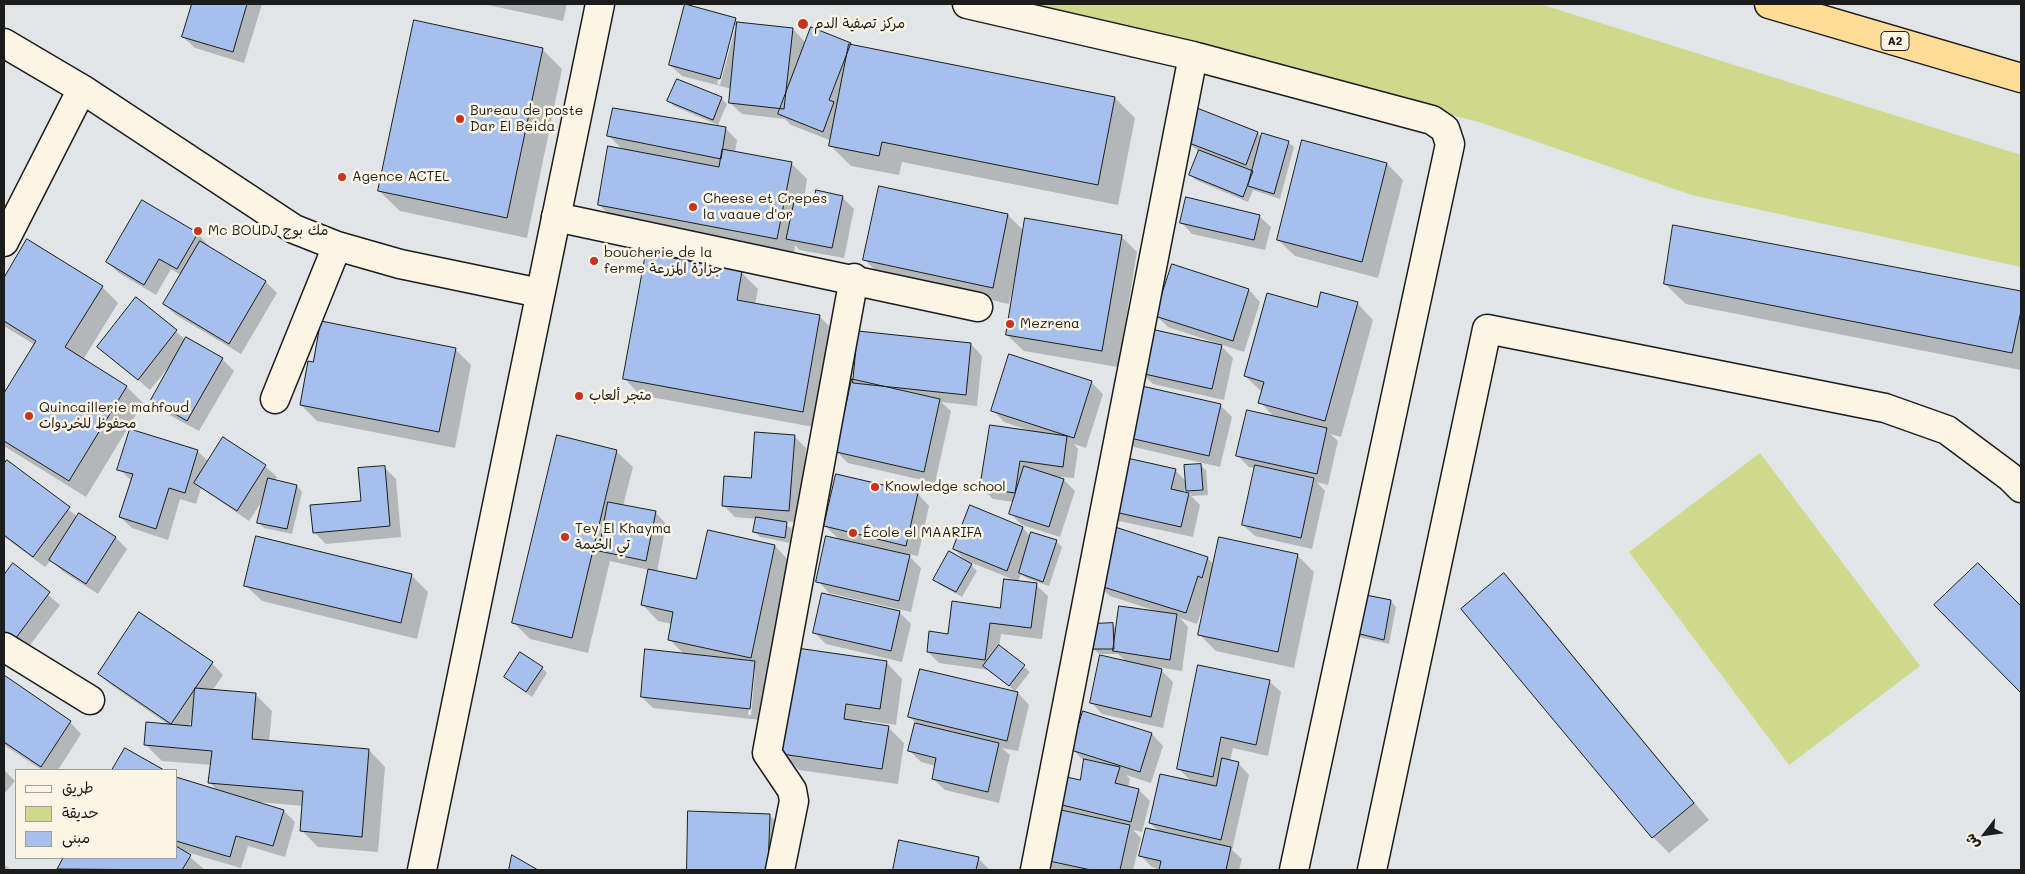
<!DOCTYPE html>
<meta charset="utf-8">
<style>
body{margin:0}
#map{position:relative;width:2025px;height:874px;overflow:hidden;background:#e2e5e7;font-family:Mali,"Playpen Sans Arabic",sans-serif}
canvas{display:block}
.frame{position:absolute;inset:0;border:5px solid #1c1c1c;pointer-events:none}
.legend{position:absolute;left:15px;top:769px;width:162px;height:90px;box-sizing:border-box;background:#fcf5e5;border:1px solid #a29e95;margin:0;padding:6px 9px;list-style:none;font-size:15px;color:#1c1c1c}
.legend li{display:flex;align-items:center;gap:10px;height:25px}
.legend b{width:25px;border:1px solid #a29e95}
.north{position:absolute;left:1960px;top:809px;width:50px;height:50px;-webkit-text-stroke:4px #fcf5e5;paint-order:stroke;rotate:240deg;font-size:14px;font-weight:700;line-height:20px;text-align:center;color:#1c1c1c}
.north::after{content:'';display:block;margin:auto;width:18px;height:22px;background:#1c1c1c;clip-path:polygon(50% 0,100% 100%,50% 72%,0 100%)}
</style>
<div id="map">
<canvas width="2025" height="874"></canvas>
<div class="frame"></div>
<ul class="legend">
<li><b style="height:6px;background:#fcf5e5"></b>طريق</li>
<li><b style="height:14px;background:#ced98c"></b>حديقة</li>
<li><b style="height:14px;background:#a6c0ed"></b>مبنى</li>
</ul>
<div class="north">ش</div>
</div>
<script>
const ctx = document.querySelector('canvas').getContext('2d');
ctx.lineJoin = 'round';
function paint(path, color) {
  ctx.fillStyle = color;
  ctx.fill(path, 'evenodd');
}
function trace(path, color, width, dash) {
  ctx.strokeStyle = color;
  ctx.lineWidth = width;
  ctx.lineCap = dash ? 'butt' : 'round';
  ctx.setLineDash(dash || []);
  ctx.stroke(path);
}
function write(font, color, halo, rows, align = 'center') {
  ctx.font = font + ' Mali,"Playpen Sans Arabic",sans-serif';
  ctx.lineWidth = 5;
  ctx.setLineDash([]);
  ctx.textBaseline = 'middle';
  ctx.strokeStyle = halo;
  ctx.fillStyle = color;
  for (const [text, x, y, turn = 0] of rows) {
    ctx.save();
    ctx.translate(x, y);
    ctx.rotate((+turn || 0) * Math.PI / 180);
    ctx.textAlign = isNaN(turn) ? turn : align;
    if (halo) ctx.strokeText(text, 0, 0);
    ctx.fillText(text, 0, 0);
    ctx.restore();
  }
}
paint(new Path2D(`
 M1026 4H1540L2021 155V267L1692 195 1482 123Z
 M1760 453 1920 666 1789 765 1629 552Z`), '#ced98c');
paint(new Path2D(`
 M193 4H262L244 63 195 48 183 37Z
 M483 4H567L563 21Z
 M735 19 740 24 793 29 804 41V47L851 45 1115 98 1135 118 1118 205 902 162 899 175 851 166 831 146 832 141 791 125 785 119 742 114 730 103 732 89 682 76 670 65ZM733 25H736L720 85 717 84Z
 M542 49 562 69 527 238 400 211 379 191Z
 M721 98 727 104 718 125 674 106 669 101Z
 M1198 110 1258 133 1262 138 1288 142 1294 147 1280 199 1253 190 1248 202 1196 180 1190 175 1199 152 1186 140Z
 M726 129 737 140 735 152 791 163 807 179 804 200 815 202 842 197 854 209 844 258 799 250 795 245 794 254 616 221 599 205 623 150 609 136Z
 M1387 164 1403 180 1378 278 1295 256 1278 240Z
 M880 187 1008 215 1024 231 1121 236 1137 252 1118 367 1024 351 1007 335 1017 276H1015L1009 304 881 276 865 260Z
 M143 201 198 234 209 246 208 247 266 282 277 293 241 354 176 315 164 304 181 275 171 269 156 295 119 273 107 262Z
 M1259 216 1271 227 1265 250 1192 234 1181 222Z
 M1674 226 2021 292V370L1686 304 1665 284Z
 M28 241 102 287 118 303 83 360 127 387 143 403 86 497 4 446V395L35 345 4 326V280Z
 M741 272 758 289 755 304 819 316 836 333 819 428 640 395 624 378Z
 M1249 290 1260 302 1244 352 1168 327 1156 316Z
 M136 299 186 340 222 359 234 371 199 431 164 412 153 400 172 363 150 390 98 347Z
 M1357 303 1373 320 1341 437 1330 434 1338 441 1328 485 1317 482 1325 491 1312 549 1255 536 1243 525 1255 468 1249 467 1237 455 1275 418 1260 402 1262 392 1245 376 1318 309Z
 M971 344 982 356 977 406 941 402 951 411 935 483 848 463 837 452 854 379Z
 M1221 346 1233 358 1224 400 1153 384 1142 373Z
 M455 349 471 365 455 448 317 421 301 405 314 364Z
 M1091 382 1103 394 1086 448 1074 444 1078 449 1074 478 1051 476 1064 480 1075 491 1060 537 1022 525 1010 513 1014 502 993 499 982 488 1031 431 1004 422 993 410Z
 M1220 405 1232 417 1220 467 1134 447 1123 435Z
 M794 436 806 448 800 522 781 521 792 529 790 543 760 537 755 532 757 519 735 517 723 505Z
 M224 439 265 466 277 477 274 481 297 486 302 492 292 534 264 528 258 522 264 498 249 521 201 488 196 504 180 499 168 540 132 528 120 517 132 481 119 469 197 451 209 462Z
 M616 451 633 467 623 506 655 512 666 524 657 572 697 581 708 531 775 546 791 563 766 673 761 720 653 708 642 697 684 654 669 639 672 624 658 621 642 604 649 570 610 561 588 653 530 639 514 623ZM753 671H755L751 715H748Z
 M7 462 78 517 79 514 116 538 127 549 98 594 62 571 51 560 45 567 4 537V466Z
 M1200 465 1206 470 1208 495 1191 496 1200 505 1193 537 1119 521 1107 509 1175 470 1187 482ZM1186 483 1187 491 1192 495 1184 493Z
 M384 467 396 479 401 537 326 544 314 532 362 503Z
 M918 494 929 506 918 556 907 554 921 568 911 612 829 593 818 581 840 540 825 526Z
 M971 507 1023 528 1031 537 1056 541 1062 547 1049 586 1026 578 1021 574 1018 582 1036 585 1048 596 1042 639 1001 634 999 647 1030 672 1015 691 989 670 939 663 928 652 949 635 1001 609 1017 581 967 561 977 571 962 597 940 585 935 580 967 562 954 549Z
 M1220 538 1298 556 1314 572 1294 668 1216 651 1200 635 1207 599 1206 598 1197 624 1180 618 1188 627 1182 671 1151 666V668L1162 671 1173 682 1163 728 1102 714 1091 702 1126 662 1118 654H1099L1094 649 1112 625 1118 630 1156 611 1110 596 1098 585 1207 558 1215 565Z
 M13 565 60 605 25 652 4 637V577Z
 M1978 565 2021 607V691L1952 621Z
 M411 575 428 592 417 639 262 601 245 585Z
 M1504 575 1520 591 1709 820 1669 853 1653 837Z
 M1391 601 1396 607 1389 644 1359 637 1354 631Z
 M899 612 911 624 902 662 826 644 814 632Z
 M886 662 902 679 896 725 862 720V723L888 727 904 743 898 784 799 770 783 753Z
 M212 663 223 675 212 691 255 694 272 711 269 742 369 750 385 767 378 852 318 847 302 831 304 806 258 802 284 811 295 822 285 857 248 846 241 868 183 851 205 870H60L58 868 64 858H176V779L218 791 210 783 212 765 162 761 145 744 169 725 111 685 99 674ZM193 719 192 727H188Z
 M542 668 547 673 532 697 505 677Z
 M920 671 1018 693 1029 705 1018 751 1002 748 1010 755 999 803 945 790 933 779 936 766 921 762 910 751 916 723 910 717Z
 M4 678 70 722 81 734 58 770H42L4 745Z
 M1269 681 1281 692 1268 756 1233 748 1230 761 1238 763 1249 775 1232 850 1242 859 1239 870H1160L1152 867 1141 856 1159 832 1150 823 1192 782 1178 768Z
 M1152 734 1163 746 1151 783 1126 775 1130 779 1128 787 1139 790 1150 801 1142 832 1133 830 1141 838 1133 870H1053L1042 858 1051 802 1081 781 1084 761 1072 749Z
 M4 770 15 781 4 794Z
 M689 813 769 815 781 826 779 870H688Z
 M900 841 978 858 990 870H894Z
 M4 864 11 870H4Z`), '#0003');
const building = new Path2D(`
 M192 4H247L233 52 182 37Z
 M685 4 736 18 720 79 669 65Z
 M414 20 543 48 507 218 378 191Z
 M737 22 793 28 784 109 729 103Z
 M811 27 851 43 829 100 834 102 823 132 778 114Z
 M849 44 1115 97 1098 185 882 142 879 156 829 146Z
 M677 79 722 97 713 120 667 101Z
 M613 108 726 127 721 159 607 136Z
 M1197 108 1258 132 1246 165 1184 141Z
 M1262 133 1289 141 1274 194 1248 186Z
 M1302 140 1387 163 1362 262 1277 240Z
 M608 146 719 167 722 149 792 162 777 239 598 205Z
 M1199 150 1253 171 1243 197 1189 175Z
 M879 186 1008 214 993 288 863 260Z
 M816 190 843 196 832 248 786 239 795 197 814 201Z
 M1186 197 1260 215 1254 240 1180 223Z
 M142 200 198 233 177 269 159 259 144 285 106 262Z
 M1025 218 1122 235 1102 351 1006 335Z
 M1673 225 2021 291V311L2012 353 1664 284Z
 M27 239 103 286 65 347 127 386 69 481 4 441V393L36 341 4 321V278Z
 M200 241 266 281 229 344 163 304Z
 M646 253 742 271 737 300 820 315 803 412 623 379Z
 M1172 264 1249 289 1233 341 1155 316Z
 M1321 292 1358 302 1325 421 1258 403 1264 382 1244 376 1267 293 1317 307Z
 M136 297 177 330 138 380 97 347Z
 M321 321 456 348 439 432 300 405 308 361 313 362Z
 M1151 329 1222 345 1212 389 1140 373Z
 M858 331 971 343 966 395 853 383Z
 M186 337 223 358 187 421 151 400Z
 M1009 354 1092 381 1074 438 991 411Z
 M852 379 940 399 924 472 836 452Z
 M1133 384 1221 404 1209 456 1121 436Z
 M1247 410 1327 428 1317 474 1236 456Z
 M990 425 1067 436 1063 467 1020 461 1015 493 980 488Z
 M130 429 198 450 185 493 169 488 156 529 119 517 133 474 117 470Z
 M755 432 795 435 789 511 722 506 724 476 751 478Z
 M557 435 617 450 572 638 512 623Z
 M223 437 266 465 237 511 194 483Z
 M1118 456 1176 469 1171 489 1189 493 1181 527 1106 510Z
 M7 460 70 507 33 557 4 535V464Z
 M1201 464 1203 490 1186 491 1184 465Z
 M1255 465 1314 478 1301 538 1242 525Z
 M385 466 390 526 313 533 310 505 361 501 358 468Z
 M1024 466 1064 479 1049 527 1009 514Z
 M836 474 918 493 906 546 824 526Z
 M268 478 297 485 287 529 257 523Z
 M608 502 656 511 646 561 599 551Z
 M970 505 1023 527 1007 571 953 549Z
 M79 513 116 537 86 584 49 560Z
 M756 517 787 522 785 538 753 532Z
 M1115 527 1208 557 1202 578 1198 576 1186 613 1097 585Z
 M708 530 775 545 751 658 668 640 673 612 641 605 648 569 696 579Z
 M1031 532 1057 540 1043 582 1019 573Z
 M256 536 412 574 401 623 244 586Z
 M826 536 910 555 899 601 816 582Z
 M1219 537 1298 554 1278 652 1198 635Z
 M949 551 972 564 956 592 933 580Z
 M13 563 50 592 13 642 4 635V575Z
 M1978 563 2021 606V693L1934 605Z
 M1504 573 1694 803 1652 838 1461 609Z
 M1004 579 1037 583 1031 628 990 623 985 660 927 652 929 631 948 634 952 601 1000 608Z
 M822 593 900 611 891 651 813 633Z
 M1361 594 1391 600 1384 640 1352 632Z
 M1119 606 1177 614 1170 660 1113 651Z
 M139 612 213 662 171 724 98 674Z
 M1113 623 1114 649H1092V624Z
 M999 645 1025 665 1009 686 983 666Z
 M797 648 887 661 880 709 846 704 844 719 889 726 882 769 782 754Z
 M645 649 755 661 750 709 641 697Z
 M520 652 543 667 526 692 504 677Z
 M1100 655 1162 669 1151 717 1090 703Z
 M1198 665 1270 680 1256 745 1221 737 1213 777 1177 769Z
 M920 669 1018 692 1007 741 908 717Z
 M4 675 71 721 41 767 4 742Z
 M195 688 256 693 252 739 369 749 362 837 300 831 303 791 208 783 212 751 144 745 146 722 191 726Z
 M1083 711 1152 733 1140 772 1071 750Z
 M915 723 999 743 988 792 932 779 936 758 908 751Z
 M125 748 164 770H112Z
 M1222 758 1239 762 1221 840 1149 823 1160 774 1216 786Z
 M1084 759 1120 767 1115 783 1139 789 1131 822 1050 802 1057 775 1080 780Z
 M176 777 284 810 273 846 236 836 230 857 176 841Z
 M1052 808 1130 825 1120 870H1091L1040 859Z
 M688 811 770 814 768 870H687Z
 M1146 828 1231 847 1226 870H1159L1161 861 1139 856Z
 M899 840 979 857 976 870H893Z
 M176 846 191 855 182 870 57 869 63 858H176Z
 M512 855 538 870H509Z`);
paint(building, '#a6c0ed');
trace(building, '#1c1c1c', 1);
const street = new Path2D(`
 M967 4 1193 56 1432 120 1445 129 1450 144 1294 870
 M4 43 82 89 294 229 337 246 400 264 540 293
 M556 217 978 307
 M4 242 82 89
 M275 399 337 246
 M4 647 90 700
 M780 870 794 801 792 790 767 753 854 278
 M1035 870 1193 56
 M1372 870 1487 329 1885 408 1947 430 2010 477 2021 488`);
const secondary = new Path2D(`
 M422 870 600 4`);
const highway = new Path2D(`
 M1769 4 2021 78`);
trace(street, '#1c1c1c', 31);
trace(secondary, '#1c1c1c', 31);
trace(highway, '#1c1c1c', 31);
trace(street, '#fcf5e5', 28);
trace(secondary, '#fcf5e5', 28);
trace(highway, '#ffdd96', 28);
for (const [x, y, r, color] of [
 [803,24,6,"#c8321e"],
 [460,119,5,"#c8321e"],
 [342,177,5,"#c8321e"],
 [693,207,5,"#c8321e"],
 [198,231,5,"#c8321e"],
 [594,261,5,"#c8321e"],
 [1010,324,5,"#c8321e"],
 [579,396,5,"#c8321e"],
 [29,416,5,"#c8321e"],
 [875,487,5,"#c8321e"],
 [853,533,5,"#c8321e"],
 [565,537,5,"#c8321e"]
]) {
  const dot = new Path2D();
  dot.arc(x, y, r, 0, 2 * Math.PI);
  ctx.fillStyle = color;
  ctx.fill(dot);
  trace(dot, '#fcf5e5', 2);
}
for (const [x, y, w] of [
 [1895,41,28]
]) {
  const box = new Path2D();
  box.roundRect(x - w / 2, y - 9.5, w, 19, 4);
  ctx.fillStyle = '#fcf5e5';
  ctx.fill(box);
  trace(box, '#1c1c1c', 1);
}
write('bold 12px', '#1c1c1c', null, [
 ["A2",1895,41]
]);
write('14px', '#1c1c1c', '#fcf5e5', [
 ["مركز تصفية الدم",814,24],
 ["Bureau de poste",470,111],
 ["Dar El Beida",470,127],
 ["Agence ACTEL",352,177],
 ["Cheese et Crepes",703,199],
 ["la vaaue d'or",703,215],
 ["Mc BOUDJ مك بوج",208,231],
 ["boucherie de la",604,253],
 ["ferme جزارة المزرعة",604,269],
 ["Mezrena",1020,324],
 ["متجر ألعاب",589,396],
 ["Quincaillerie mahfoud",39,408],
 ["محفوظ للخردوات",39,424],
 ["Knowledge school",885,487],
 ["Tey El Khayma",575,529],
 ["تي الخيمة",575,545],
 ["École el MAARIFA",863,533]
], 'left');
</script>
